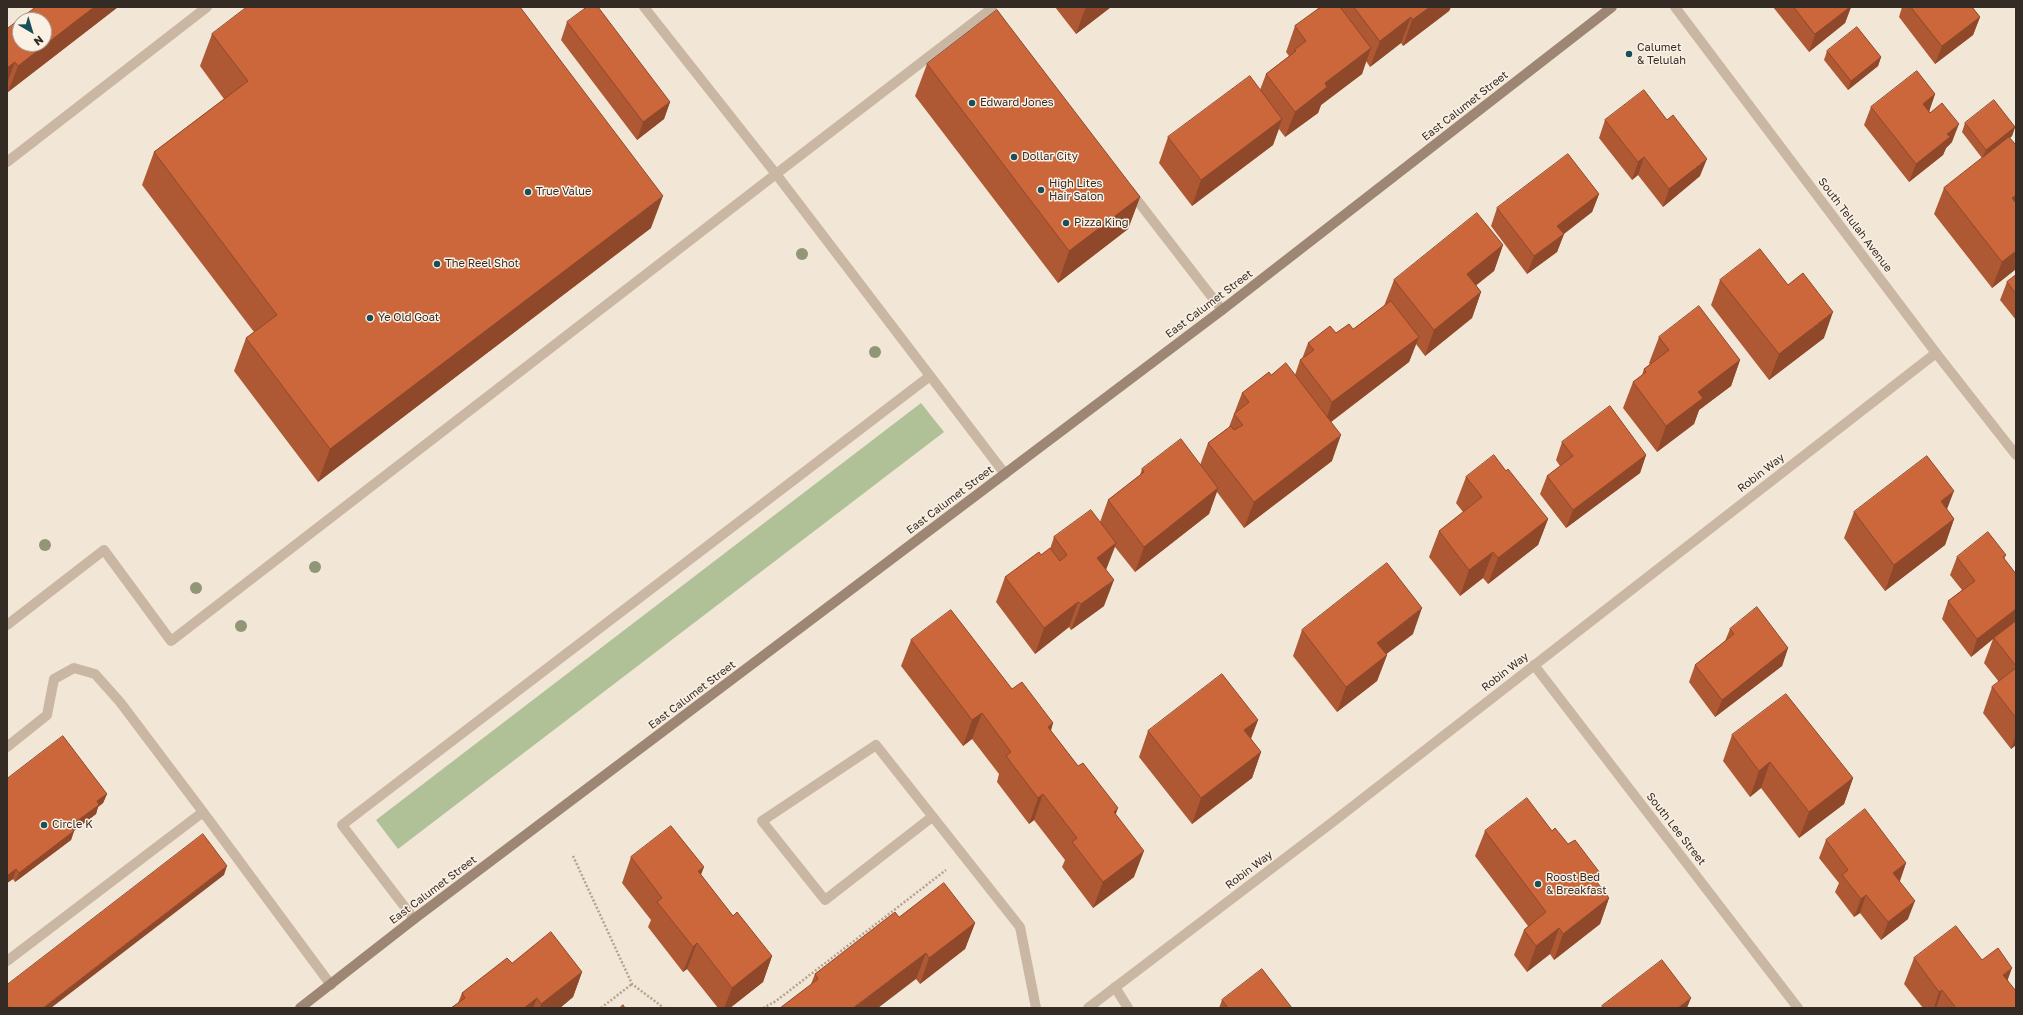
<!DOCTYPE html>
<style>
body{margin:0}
#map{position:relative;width:2023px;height:1015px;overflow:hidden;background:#f2e7d7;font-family:"Golos Text",sans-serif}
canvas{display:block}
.frame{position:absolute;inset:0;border:8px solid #352b25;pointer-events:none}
.north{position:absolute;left:12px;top:12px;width:40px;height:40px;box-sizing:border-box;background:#faf1e4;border:1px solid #aba298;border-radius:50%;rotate:142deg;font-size:11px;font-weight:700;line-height:16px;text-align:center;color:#352b25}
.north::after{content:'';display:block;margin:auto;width:14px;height:18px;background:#195058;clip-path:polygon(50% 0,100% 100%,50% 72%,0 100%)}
</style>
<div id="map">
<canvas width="2023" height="1015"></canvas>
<div class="frame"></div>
<div class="north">N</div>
</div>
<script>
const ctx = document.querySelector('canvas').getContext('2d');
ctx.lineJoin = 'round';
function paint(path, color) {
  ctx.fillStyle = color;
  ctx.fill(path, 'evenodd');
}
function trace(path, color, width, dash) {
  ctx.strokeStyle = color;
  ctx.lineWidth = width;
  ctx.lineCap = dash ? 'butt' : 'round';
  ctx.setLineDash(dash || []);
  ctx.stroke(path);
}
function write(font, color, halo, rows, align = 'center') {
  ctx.font = font + ' "Golos Text",sans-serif';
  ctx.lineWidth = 3;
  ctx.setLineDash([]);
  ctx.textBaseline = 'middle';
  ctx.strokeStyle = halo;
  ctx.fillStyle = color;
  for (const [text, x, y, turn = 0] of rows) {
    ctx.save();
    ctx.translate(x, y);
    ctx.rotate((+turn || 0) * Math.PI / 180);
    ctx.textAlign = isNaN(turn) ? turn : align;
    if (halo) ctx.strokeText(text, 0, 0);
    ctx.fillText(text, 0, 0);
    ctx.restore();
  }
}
paint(new Path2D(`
 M921 403 944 432 398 849 376 820Z`), '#b1c197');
trace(new Path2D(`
 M573 856 632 984 664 1008
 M601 1008 632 984
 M763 1008 776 1001 946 870`), '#b6a18d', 2.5, [2, 2]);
trace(new Path2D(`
 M1001 23 991 9 776 174 1005 474
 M7 162 207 7
 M1130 191 1222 310
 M7 625 104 550 171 641 776 174 644 7
 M7 747 47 715 54 679 74 668 95 674 120 702 203 812
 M932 817 825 900 762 821 876 745 1020 927 1036 1008
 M414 919 342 825 930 376
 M7 961 203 812 331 985
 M1115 987 1128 1008`), '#cab7a3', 10);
trace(new Path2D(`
 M1534 665 1798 1008
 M1088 1008 1334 821 1936 353`), '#cab7a3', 10);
trace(new Path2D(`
 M1675 7 1936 353 2016 455`), '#cab7a3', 10);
trace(new Path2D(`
 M300 1008 414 919 1222 310 1612 7`), '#9e8674', 10);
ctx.fillStyle = '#919677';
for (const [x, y] of [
 [802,254],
 [875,352],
 [45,545],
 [315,567],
 [196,588],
 [241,626]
]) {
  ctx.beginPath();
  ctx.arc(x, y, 6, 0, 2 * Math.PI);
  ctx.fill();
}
paint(new Path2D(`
 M118 7 8 92 7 90V29Z
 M1055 7H1111L1076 34Z
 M1321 7H1451L1449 11 1403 46 1401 43 1370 67 1366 61 1362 74 1321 105 1318 113 1285 137 1279 129 1273 145 1192 206 1159 163 1168 137 1260 90 1266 74 1289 56 1286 52 1295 26Z
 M1773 7H1851L1845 23 1809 52Z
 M1902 7H1972L1980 17 1973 35 1935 64 1899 17Z
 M567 22 670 102 664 119 637 140 561 40Z
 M212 34 651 228 318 482 234 371 246 338 254 332 142 185 154 152 224 99 200 66Z
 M1827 51 1881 57 1878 66 1848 90 1824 60Z
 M927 64 1140 197 1128 229 1058 283 915 96Z
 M1935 94 1929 111 1952 142 1946 148 1943 155 1909 182 1864 125 1871 107Z
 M1605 120 1700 176 1663 207 1638 175 1632 180 1599 138Z
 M1965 123 2015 127 2012 136 2010 138 2016 269 1992 288 1934 214 1944 188 1982 158 1962 132Z
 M1599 194 1592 212 1564 234 1557 252 1527 274 1491 226 1497 208Z
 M1503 245 1494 271 1476 285 1481 292 1472 318 1425 356 1416 344 1409 362 1331 422 1332 461 1244 528 1217 492 1209 514 1135 572 1115 547 1106 570 1104 606 1071 630 1069 627 1035 654 996 602 1005 577 1041 555 1050 549 1054 537 1100 522 1108 500 1140 475 1142 469 1200 465 1208 443 1229 427 1242 393 1271 375H1295L1300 360 1302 359 1308 343 1336 333 1353 329 1384 306 1394 280Z
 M2016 275V320L2000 300 2007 282Z
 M1720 280 1824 338 1769 380 1711 305Z
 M1659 337 1740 360 1731 386 1699 410 1694 424 1657 452 1623 408 1633 382 1642 375 1644 369 1650 364 1649 363Z
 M1562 442 1646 455 1640 473 1566 528 1540 494 1547 476 1560 466 1556 460Z
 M1506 471 1548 519 1538 545 1488 584 1483 578 1460 596 1429 557 1439 531 1463 512 1456 503 1466 477Z
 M1947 510 1954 519 1945 545 1885 591 1844 538 1854 512Z
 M2006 555 2004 559 2016 574V745L2011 749 1983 713 1992 687 1999 682 1984 663 1993 639 1971 657 1942 619 1948 601 1962 590 1950 575 1957 557Z
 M1730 629 1788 648 1782 666 1715 717 1689 682 1695 665 1725 641Z
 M1302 630 1413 634 1386 654 1387 655 1377 681 1337 712 1293 656Z
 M911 640 1012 689 1053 723 1051 731 1116 815 1134 877 1093 908 1062 867 1065 860 1034 820 1029 824 997 782 999 774 972 739 963 746 901 666Z
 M1258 720 1251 739 1261 752 1252 778 1192 824 1139 757 1148 731Z
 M1732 735 1853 778 1844 804 1799 838 1761 788 1750 797 1723 761Z
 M7 779 107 794 103 803 98 807 96 814 74 831 71 840 15 882 13 879 7 883Z
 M1485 831H1552L1597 882 1609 898 1600 924 1554 960 1550 954 1527 972 1514 955 1524 930 1528 926 1475 856Z
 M1826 840 1906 863 1899 881 1908 919 1881 940 1860 913 1854 917 1835 892 1839 883 1819 858Z
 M631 857 701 875 733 916 772 956 763 982 730 1008H718L687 969 683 972 648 927 651 920 622 883Z
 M899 917 975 923 965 949 920 984 916 979 811 984 815 974Z
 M1914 958 1982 960 2008 980 2016 1008H1923L1904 984Z
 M512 963 582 972 573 997 560 1008H451L458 1003 462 993Z
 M1222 1000 1292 1008H1219Z`), '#af5934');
paint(new Path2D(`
 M94 7H118L8 92 18 66Z
 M1087 7H1111L1076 34 1085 9Z
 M1430 7H1451L1449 11 1403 46 1412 20Z
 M1850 7H1851L1845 23 1809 52 1815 34Z
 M1411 17 1401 43 1370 67 1380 41Z
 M1980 17 1973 35 1935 64 1942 46Z
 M1371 48 1362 74 1321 105 1318 113 1285 137 1295 112 1325 83Z
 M1881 57 1878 66 1848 90 1851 81Z
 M15 62 7 83V68Z
 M1935 94 1929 112 1923 104Z
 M670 102 664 119 637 140 643 122Z
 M1282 119 1273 145 1192 206 1201 180Z
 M1959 124 1952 142 1946 148 1943 155 1909 182 1916 164 1947 134Z
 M2015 127 2012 136 1982 159 1986 150Z
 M1644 157 1638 175 1632 180 1638 162Z
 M1707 159 1700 176 1663 207 1669 189Z
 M1599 194 1592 212 1557 239 1564 234 1557 252 1527 274 1534 256 1557 226Z
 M2016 195V213L2012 198Z
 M663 196 651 228 318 482 330 449Z
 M1140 197 1128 229 1058 283 1069 251Z
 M1503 245 1494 271 1458 300 1467 274Z
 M2016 251V269L1992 288 2002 262Z
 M1481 292 1472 318 1425 356 1434 330Z
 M1833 312 1824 338 1769 380 1779 354Z
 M1419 337 1409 362 1323 428 1332 402Z
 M1740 360 1731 386 1699 410 1694 424 1657 452 1666 426 1698 392Z
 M1341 435 1332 461 1244 528 1254 502Z
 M1646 455 1640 473 1566 528 1573 510Z
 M1218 488 1209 514 1135 572 1144 547Z
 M1954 491 1944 517 1941 501Z
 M1548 519 1538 545 1488 584 1498 558Z
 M1954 519 1945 545 1885 591 1894 565Z
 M1116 543 1106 569 1087 583 1097 558Z
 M1493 552 1483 578 1460 596 1469 570Z
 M1114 580 1104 606 1071 630 1081 604Z
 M1078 602 1069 627 1035 654 1044 628Z
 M1422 608 1413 634 1368 668 1377 643Z
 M2016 609V622L1994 638 1993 639 1971 657 1977 639Z
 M1788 648 1782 666 1715 717 1722 700Z
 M1387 655 1377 681 1337 712 1346 687Z
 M982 713 972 739 963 746 972 720Z
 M1258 720 1248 745 1244 730Z
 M1053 723 1044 749 1048 727Z
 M2016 735V745L2011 749Z
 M1261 752 1252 778 1192 824 1201 798Z
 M1770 762 1761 788 1750 797 1759 771Z
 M1853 778 1844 804 1799 838 1809 812Z
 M107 794 103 803 98 807 96 814 67 836 70 826 97 801Z
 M1043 794 1034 820 1029 824 1038 798Z
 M1118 808 1109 834 1114 812Z
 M74 831 71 840 15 882 19 873Z
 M1144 851 1134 877 1093 908 1103 882Z
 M1906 863 1900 881 1886 891 1893 873Z
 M227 866 224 875 51 1008H43Z
 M704 867 694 893 698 871Z
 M16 869 13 879 7 883V876Z
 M1600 873 1591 899 1593 877Z
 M1866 895 1860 913 1854 917 1861 899Z
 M1609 898 1600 924 1554 960 1563 934Z
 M1915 901 1908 919 1881 940 1888 922Z
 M975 923 965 949 920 984 929 958Z
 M1559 928 1550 954 1527 972 1536 946Z
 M697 943 687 969 683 972 693 947Z
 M926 953 916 979 878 1008H853Z
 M772 956 763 982 730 1008H724L732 988Z
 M2012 968 2003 993V975Z
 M582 972 573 997 560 1008H540L541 1004Z
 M1942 990 1936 1008H1934L1939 992Z
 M537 998 533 1008H524Z
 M1691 998 1687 1008H1678Z`), '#8f482a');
const building = new Path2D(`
 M36 7H94L18 66 15 62 7 68V29ZM20 20H44V44H20Z
 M247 7H520L663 196 330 449 246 338 277 315 154 152 248 81 212 34Z
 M587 7H598L670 102 643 122 567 22Z
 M1321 7H1340L1371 48 1325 83 1327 87 1295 112 1266 74 1296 51 1294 50 1306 41 1295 26Z
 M1354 7H1430L1412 20 1411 17 1380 41Z
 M1794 7H1850L1815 34Z
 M1911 7H1972L1980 17 1942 46Z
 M997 10 1140 197 1069 251 927 64Z
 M1857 27 1881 57 1851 81 1827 51Z
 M1917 71 1935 94 1923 104 1930 113 1942 103 1959 124 1947 134 1950 137 1916 164 1871 107Z
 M1250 76 1282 119 1201 180 1168 137Z
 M1644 90 1667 120 1673 115 1707 159 1669 189 1644 157 1638 162 1605 120Z
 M1994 100 2015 127 1986 150 1965 123Z
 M2009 137 2016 145V195L2012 198 2016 203V251L2002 262 1944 188Z
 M1568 154 1599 194 1557 226 1564 234 1534 256 1497 208Z
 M1477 213 1503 245 1467 274 1481 292 1434 330 1394 280Z
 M1760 249 1788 285 1803 273 1833 312 1779 354 1720 280Z
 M2016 275V294L2007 282Z
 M1391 301 1419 337 1332 402 1300 360 1314 350 1308 343 1330 326 1336 333 1349 324 1353 329Z
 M1699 306 1740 360 1698 392 1703 398 1666 426 1633 382 1646 372 1644 369 1669 350 1659 337Z
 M1286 363 1341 435 1254 502 1208 443 1231 426 1234 430 1243 425 1234 414 1249 402 1242 393 1269 372 1271 375Z
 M1610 406 1646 455 1573 510 1547 476 1573 456 1562 442Z
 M1181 439 1218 488 1144 547 1108 500 1144 472 1142 469Z
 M1494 455 1506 471 1508 469 1548 519 1498 558 1493 552 1469 570 1439 531 1482 497 1466 477Z
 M1927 456 1954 491 1941 501 1954 519 1894 565 1854 512Z
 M1091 510 1116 543 1097 558 1114 580 1081 604 1078 602 1044 628 1005 577 1039 552 1041 555 1050 548 1060 561 1067 555 1054 537Z
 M1988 532 2006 555 2003 557 2016 574V609L1977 639 1948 601 1975 581 1957 557Z
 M1387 563 1422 608 1377 643 1387 655 1346 687 1302 630Z
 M1757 607 1788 648 1722 700 1695 665 1734 634 1730 629Z
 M951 610 1012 689 1022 682 1053 723 1048 727 1078 766 1083 763 1118 808 1114 812 1144 851 1103 882 1072 842 1077 838 1043 794 1038 798 1006 756 1011 752 982 713 972 720 911 640Z
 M2016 621V666L1994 638Z
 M2016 668V718L1992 687Z
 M1222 674 1258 720 1244 730 1261 752 1201 798 1148 731Z
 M1786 694 1853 778 1809 812 1770 762 1759 771 1732 735Z
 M63 736 107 794 97 801 99 805 70 826 74 831 19 873 16 869 7 876V779Z
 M1527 798 1552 831 1555 828 1568 844 1575 840 1600 873 1593 877 1609 898 1563 934 1559 928 1536 946 1524 930 1546 912 1485 831Z
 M1865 809 1906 863 1893 873 1915 901 1888 922 1866 895 1861 899 1842 875 1848 870 1826 840Z
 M671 826 704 867 698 871 733 916 737 912 772 956 732 988 697 943 693 947 657 902 662 898 631 857Z
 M203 834 227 866 43 1008H9L7 1005V985Z
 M944 883 975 923 929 958 926 953 853 1008H780L818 979 815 974 895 912 899 917Z
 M1956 926 1982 960 1998 948 2012 968 2003 975 2016 991V1008H1956L1942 990 1939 992 1914 958Z
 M551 932 582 972 541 1004 537 998 524 1008H451L465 998 462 993 507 958 512 963Z
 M1662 960 1691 998 1678 1008H1603L1602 1006Z
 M1262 969 1292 1008H1228L1222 1000Z
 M623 1005 625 1008H620Z`);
paint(building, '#cc673c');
trace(building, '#8f482a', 1);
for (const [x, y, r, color] of [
 [1629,54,4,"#195058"],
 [972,103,4,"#195058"],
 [1014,157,4,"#195058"],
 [1041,190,4,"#195058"],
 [528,192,4,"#195058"],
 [1066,223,4,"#195058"],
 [437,264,4,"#195058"],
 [370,318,4,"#195058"],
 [44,825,4,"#195058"],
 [1538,884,4,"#195058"]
]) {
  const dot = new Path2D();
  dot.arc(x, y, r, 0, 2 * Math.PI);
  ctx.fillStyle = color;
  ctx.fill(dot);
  trace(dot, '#faf1e4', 1.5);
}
write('11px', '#352b25', '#faf1e4', [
 ["Calumet",1637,48],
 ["& Telulah",1637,61],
 ["Edward Jones",980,103],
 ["Dollar City",1022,157],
 ["High Lites",1049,184],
 ["Hair Salon",1049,197],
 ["True Value",536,192],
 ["Pizza King",1074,223],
 ["The Reel Shot",445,264],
 ["Ye Old Goat",378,318],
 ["Circle K",52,825],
 ["Roost Bed",1546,878],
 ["& Breakfast",1546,891]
], 'left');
write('11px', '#352b25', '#faf1e4', [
 ["East Calumet Street",1465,106,-38],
 ["South Telulah Avenue",1855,225,53],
 ["East Calumet Street",1209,304,-37],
 ["Robin Way",1761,473,-38],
 ["East Calumet Street",950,500,-37],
 ["Robin Way",1505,672,-38],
 ["East Calumet Street",692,695,-37],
 ["South Lee Street",1676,829,52],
 ["Robin Way",1249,870,-37],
 ["East Calumet Street",433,890,-37]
]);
</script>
